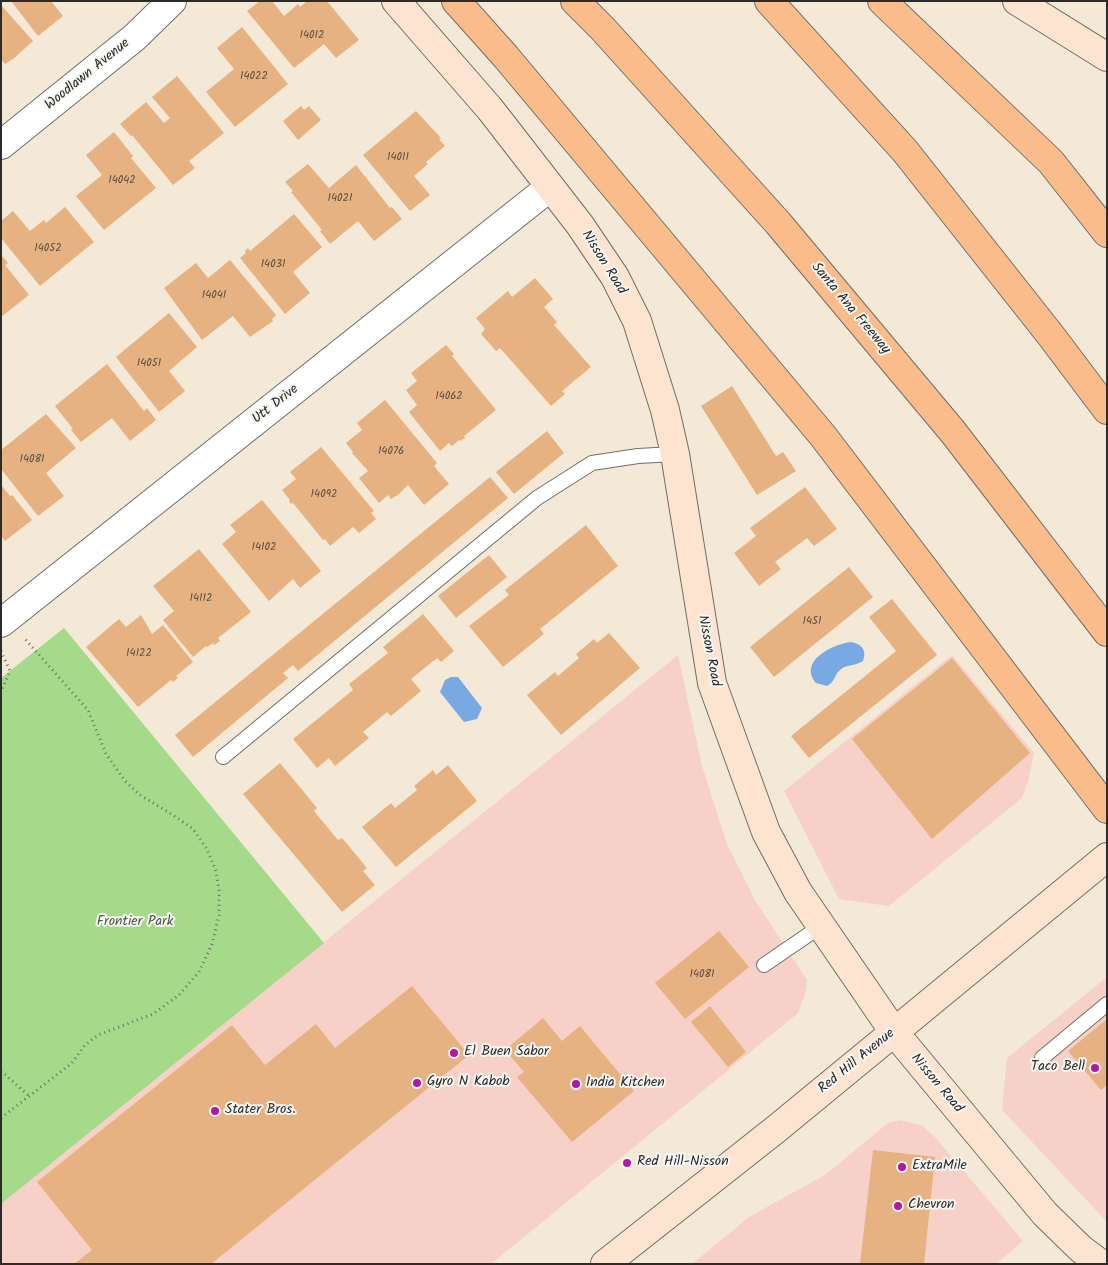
<!DOCTYPE html>
<style>
body{margin:0}
#map{position:relative;width:1108px;height:1265px;overflow:hidden;background:#f3e9d6;font-family:Kalam,sans-serif}
canvas{display:block}
.frame{position:absolute;inset:0;border:2px solid #2b2b2b;pointer-events:none}
</style>
<div id="map">
<canvas width="1108" height="1265"></canvas>
<div class="frame"></div>
</div>
<script>
const ctx = document.querySelector('canvas').getContext('2d');
ctx.lineJoin = 'round';
function paint(path, color) {
  ctx.fillStyle = color;
  ctx.fill(path, 'evenodd');
}
function trace(path, color, width, dash) {
  ctx.strokeStyle = color;
  ctx.lineWidth = width;
  ctx.lineCap = dash ? 'butt' : 'round';
  ctx.setLineDash(dash || []);
  ctx.stroke(path);
}
function write(font, color, halo, rows, align = 'center') {
  ctx.font = font + ' Kalam,sans-serif';
  ctx.lineWidth = 4;
  ctx.setLineDash([]);
  ctx.textBaseline = 'middle';
  ctx.strokeStyle = halo;
  ctx.fillStyle = color;
  for (const [text, x, y, turn = 0] of rows) {
    ctx.save();
    ctx.translate(x, y);
    ctx.rotate((+turn || 0) * Math.PI / 180);
    ctx.textAlign = isNaN(turn) ? turn : align;
    if (halo) ctx.strokeText(text, 0, 0);
    ctx.fillText(text, 0, 0);
    ctx.restore();
  }
}
paint(new Path2D(`
 M678 655 702 766 727 844 755 900 807 980 805 994 798 1013 491 1264H1V1204Z
 M952 655 1034 753 1029 778 1022 798 889 906 839 899 784 791Z
 M1107 977V1222L1002 1110 1007 1058Z
 M900 1120 923 1126 935 1137 1023 1241 996 1264H692L749 1217 825 1175 888 1123Z`), '#f7d1c7');
paint(new Path2D(`
 M64 628 324 943 1 1204V678Z`), '#a5da8a');
paint(new Path2D(`
 M851 642C862 644 867 650 863 661 856 666 844 665 840 670 834 675 835 682 827 686L816 683C798 661 833 644 851 642Z
 M451 677H458L482 708 477 719 464 722 440 692 445 680Z`), '#78a9e3');
paint(new Path2D(`
 M11 1H51L63 16 38 36Z
 M260 1H272L284 16 298 4 300 7 307 1H327L359 40 336 58 324 44 294 68 247 11Z
 M1 5 33 41 13 59 5 64 1 59Z
 M242 27 288 84 235 127 206 92 234 69 217 48Z
 M177 76 224 133 189 161 195 168 173 185 132 135 131 136 120 124 146 102 164 123 170 118 152 97Z
 M301 106 304 110 309 106 321 120 298 140 283 121Z
 M416 111 441 138 439 139 445 146 426 162 428 164 414 176 430 195 410 211 363 155Z
 M114 132 133 156 131 158 156 188 104 230 76 196 102 175 86 155Z
 M308 164 329 188 356 165 390 208 392 207 402 219 374 241 358 221 330 244 320 231 322 230 291 192 293 191 285 182Z
 M65 207 94 242 40 286 1 238V221L13 211 30 231 44 220 46 223Z
 M294 214 322 247 293 272 310 293 285 314 240 258 246 253 245 251 248 248 250 251Z
 M1 255 8 263 5 265 29 295 1 317Z
 M230 260 276 315 272 319 273 321 250 337 233 316 202 340 164 288 196 263 208 278Z
 M535 278 553 299 544 307 557 322 554 325 591 367 562 391 565 394 551 406 500 348 496 351 481 334 485 329 476 318 508 291 512 297Z
 M169 313 197 347 169 371 185 391 159 412 116 357Z
 M446 345 454 354 452 356 496 410 464 436 465 438 460 441 459 440 452 446 449 443 440 451 409 412 417 405 406 390 417 381 411 373Z
 M107 364 144 411 147 408 156 420 130 441 112 418 81 442 71 430 73 429 55 406Z
 M732 386 776 456 783 452 796 471 757 495 701 406Z
 M385 400 437 463 434 466 449 484 424 505 408 485 399 494 391 499 388 495 379 503 359 478 368 471 352 453 353 452 346 443 362 430 357 423Z
 M46 414 76 448 46 473 64 496 38 516 1 469V450Z
 M547 431 564 453 514 494 496 472Z
 M321 447 374 511 371 513 376 519 359 533 353 527 330 546 325 539 323 540 293 503 291 504 289 501 290 500 282 490 296 479 290 472Z
 M490 477 508 498 298 671 293 665 283 673 288 678 193 757 175 735Z
 M1 485 10 496 12 495 32 520 5 541 1 536Z
 M805 487 837 529 814 546 807 538 775 562 781 569 759 586 734 553 756 536 750 528Z
 M262 500 321 571 300 588 293 579 269 601 222 544 236 532 230 525Z
 M586 525 618 566 540 629 544 634 503 667 469 626 509 595 505 590Z
 M199 549 251 612 218 638 220 641 214 645 213 643 207 647 206 646 193 657 163 620 174 611 153 586Z
 M489 555 507 577 456 618 438 596Z
 M849 567 873 597 774 677 750 647Z
 M892 599 937 655 809 758 791 736 896 651 869 617Z
 M423 614 454 651 441 662 437 658 411 679 421 691 391 716 387 712 363 732 369 738 335 766 329 758 317 768 293 739 353 690 349 684 388 653 383 647Z
 M141 615 152 634 163 625 193 662 176 676 178 678 173 682 171 680 138 707 86 647 119 619 126 627Z
 M609 633 640 668 561 735 527 695 555 672 558 676 579 658 576 654 594 639 597 643Z
 M952 658 1030 753 932 839 852 739Z
 M280 763 317 808 314 811 338 840 342 838 367 868 363 871 375 885 342 912 243 794Z
 M448 765 477 801 396 867 362 827 391 803 395 808 417 790 414 786 433 770 436 775Z
 M719 931 749 967 685 1019 655 983Z
 M412 986 469 1055 211 1264H74L92 1250 37 1182 232 1025 265 1065 316 1024 335 1048Z
 M710 1006 746 1052 728 1067 691 1022Z
 M543 1018 562 1041 580 1026 634 1091 572 1142 517 1077 524 1072 505 1050Z
 M1107 1019V1085L1101 1090 1068 1051Z
 M873 1150 935 1157 924 1264H860Z`), '#e7b281');
const lane = new Path2D(`
 M223 757 537 498 592 463 638 456 675 454
 M764 965 821 926
 M1042 1058 1107 1004`);
const street = new Path2D(`
 M1 145 135 37 172 1
 M1 623 550 187`);
const secondary = new Path2D(`
 M396 1 490 109 580 225 615 277 637 321 665 410 675 454 712 683 766 832 798 892 894 1032 1045 1214 1081 1249 1101 1264
 M1017 1 1107 57
 M605 1264 775 1130 1107 857`);
const highway = new Path2D(`
 M456 1 506 57 823 436 1107 809
 M575 1 603 29 778 223 953 432 1107 632
 M769 1 905 151 1052 337 1107 410
 M882 1 1051 162 1107 233`);
trace(lane, '#716e67', 16);
trace(street, '#716e67', 30);
trace(secondary, '#716e67', 30);
trace(highway, '#716e67', 30);
trace(new Path2D(`
 M1 651 10 671 1 691
 M1 1071 29 1096
 M1 1118 72 1063 85 1045 98 1035 153 1014 179 995 199 972 212 944 219 915V890L216 871 207 849 193 829 173 815 140 795 125 781 106 754 88 710 25 639`), '#716e67', 3, [1, 4]);
trace(lane, '#fff', 14);
trace(street, '#fff', 28);
trace(secondary, '#fde4d1', 28);
trace(highway, '#fabc8b', 28);
for (const [x, y, r, color] of [
 [454,1053,5,"#b5179e"],
 [1095,1068,5,"#b5179e"],
 [417,1083,5,"#b5179e"],
 [576,1084,5,"#b5179e"],
 [215,1111,5,"#b5179e"],
 [627,1163,5,"#b5179e"],
 [902,1167,5,"#b5179e"],
 [898,1206,5,"#b5179e"]
]) {
  const dot = new Path2D();
  dot.arc(x, y, r, 0, 2 * Math.PI);
  ctx.fillStyle = color;
  ctx.fill(dot);
  trace(dot, '#f6f6f2', 2);
}
write('11px', '#5a4d40', null, [
 ["14012",312,36],
 ["14022",254,77],
 ["14011",398,158],
 ["14042",122,181],
 ["14021",340,199],
 ["14052",48,249],
 ["14031",273,265],
 ["14041",214,296],
 ["14051",149,364],
 ["14062",449,397],
 ["14076",391,452],
 ["14081",32,460],
 ["14092",324,495],
 ["14102",264,548],
 ["14112",201,599],
 ["1451",812,622],
 ["14122",139,654],
 ["14081",702,975]
]);
write('14px', '#2b2b2b', '#f6f6f2', [
 ["Woodlawn Avenue",88,75,-39],
 ["Nisson Road",603,263,58],
 ["Santa Ana Freeway",850,309,50],
 ["Utt Drive",276,405,-38],
 ["Nisson Road",708,651,79],
 ["Red Hill Avenue",857,1062,-39],
 ["Nisson Road",936,1084,50]
]);
write('14px', '#4a5743', '#f6f6f2', [
 ["Frontier Park",135,923]
]);
write('14px', '#2b2b2b', '#f6f6f2', [
 ["El Buen Sabor",464,1053],
 ["Taco Bell",1085,1068,"right"],
 ["Gyro N Kabob",427,1083],
 ["India Kitchen",586,1084],
 ["Stater Bros.",225,1111],
 ["Red Hill-Nisson",637,1163],
 ["ExtraMile",912,1167],
 ["Chevron",908,1206]
], 'left');
</script>
